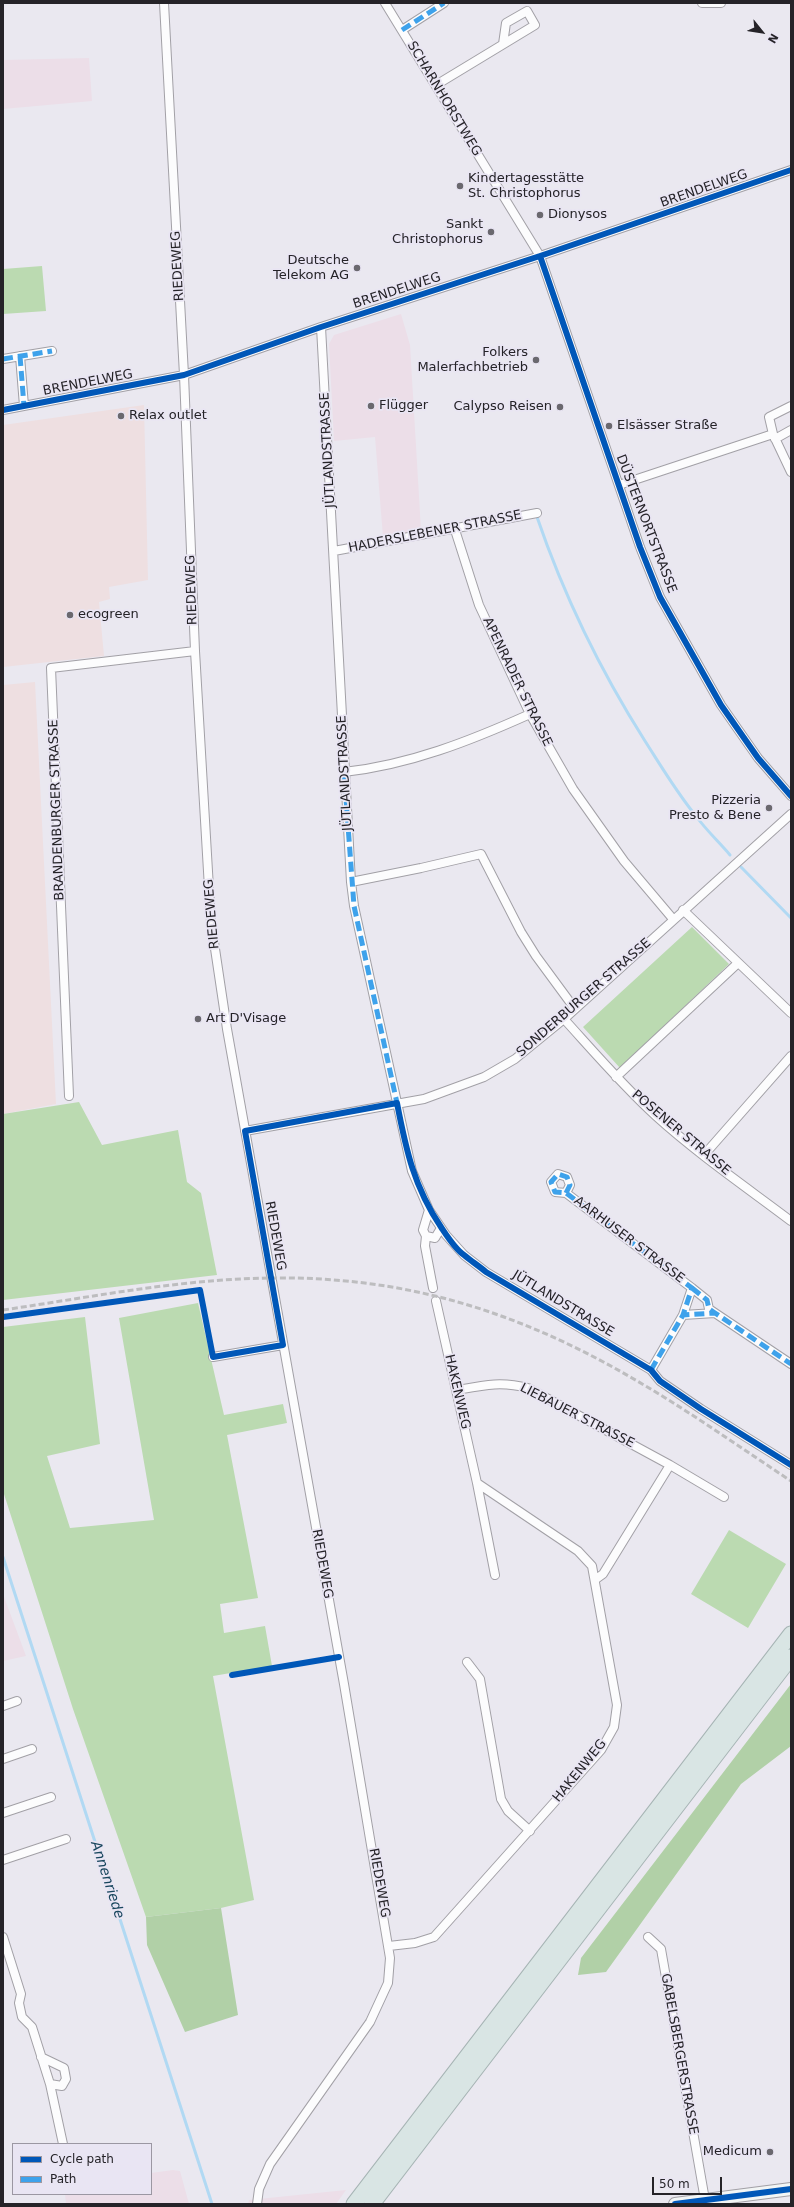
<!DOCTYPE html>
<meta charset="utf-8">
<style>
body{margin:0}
#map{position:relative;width:794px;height:2207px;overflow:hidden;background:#eae8f0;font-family:"DejaVu Sans",sans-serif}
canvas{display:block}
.frame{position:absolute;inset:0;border:4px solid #252328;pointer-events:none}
.legend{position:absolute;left:12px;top:2143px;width:140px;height:52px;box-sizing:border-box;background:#e9e5f3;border:1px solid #9b97a2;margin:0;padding:5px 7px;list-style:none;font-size:12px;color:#252328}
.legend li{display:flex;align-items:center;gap:8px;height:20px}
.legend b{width:20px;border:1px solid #9b97a2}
.north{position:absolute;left:742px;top:12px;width:40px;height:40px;-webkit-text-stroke:3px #e9e5f3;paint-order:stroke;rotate:120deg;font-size:11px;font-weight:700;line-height:16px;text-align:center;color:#252328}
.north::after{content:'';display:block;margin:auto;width:14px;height:18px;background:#252328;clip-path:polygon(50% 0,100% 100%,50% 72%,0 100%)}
.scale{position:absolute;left:652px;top:2177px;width:70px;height:18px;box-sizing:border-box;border:2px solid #252328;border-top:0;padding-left:5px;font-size:12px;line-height:14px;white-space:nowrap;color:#252328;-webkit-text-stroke:3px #e9e5f3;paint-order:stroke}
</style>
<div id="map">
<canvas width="794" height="2207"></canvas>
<div class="frame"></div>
<ul class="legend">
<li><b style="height:5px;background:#0057b8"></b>Cycle path</li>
<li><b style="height:5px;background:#3ea2eb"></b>Path</li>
</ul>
<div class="north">N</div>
<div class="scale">50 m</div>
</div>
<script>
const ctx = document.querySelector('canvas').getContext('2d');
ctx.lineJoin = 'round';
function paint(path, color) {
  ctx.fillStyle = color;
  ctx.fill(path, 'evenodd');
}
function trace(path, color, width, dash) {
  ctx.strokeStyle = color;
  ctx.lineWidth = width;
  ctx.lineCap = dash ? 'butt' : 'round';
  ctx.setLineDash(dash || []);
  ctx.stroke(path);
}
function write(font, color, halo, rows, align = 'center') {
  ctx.font = font + ' "DejaVu Sans",sans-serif';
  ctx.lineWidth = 3.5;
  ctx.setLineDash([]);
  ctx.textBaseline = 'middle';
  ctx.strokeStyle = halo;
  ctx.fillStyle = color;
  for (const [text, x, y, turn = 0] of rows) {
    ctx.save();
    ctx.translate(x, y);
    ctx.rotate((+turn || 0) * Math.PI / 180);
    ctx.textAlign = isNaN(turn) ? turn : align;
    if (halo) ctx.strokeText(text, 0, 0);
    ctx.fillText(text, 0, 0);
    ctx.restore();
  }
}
paint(new Path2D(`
 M89 58 92 101 3 109V60Z
 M401 314 410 345 421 530 383 537 375 437 334 441 329 344 334 335Z
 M3 1594 26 1656 3 1661Z
 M173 2170 180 2171 189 2204H66L65 2194H151V2173Z
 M346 2190 336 2204H248L249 2200Z`), '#ecdee8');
paint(new Path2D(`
 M144 405 148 580 109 587 110 599 99 602 104 656 3 667V425Z
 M35 682 56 1104 3 1114V685Z`), '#eedfe1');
paint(new Path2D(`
 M42 266 46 311 3 314V269Z
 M692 927 729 964 620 1068 583 1027Z
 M79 1102 102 1145 178 1130 187 1182 201 1193 217 1275 3 1300V1114Z
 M198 1303 224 1415 283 1404 287 1423 227 1435 258 1598 220 1604 224 1633 265 1626 272 1666 213 1676 254 1900 221 1908 146 1917 73 1709 3 1491V1327L85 1317 100 1444 47 1456 70 1528 154 1520 119 1318Z
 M729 1530 786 1564 748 1628 691 1594Z`), '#bbdab1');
paint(new Path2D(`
 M791 1684V1746L741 1784 606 1972 578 1975 581 1958Z
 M221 1908 238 2015 185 2032 147 1945 146 1917Z`), '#b1d0a7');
trace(new Path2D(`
 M537 517C564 596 600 670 645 741 661 766 677 793 696 816 706 830 719 842 730 855
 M741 867 791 918
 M3 1557 212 2204`), '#b1d9f3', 3);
const minor = new Path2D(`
 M164 3 184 375 195 651 211 922 227 1029 344 1684 390 1958 388 1983 370 2022 270 2164 259 2189 257 2204
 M385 3 540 256 640 547 660 597 721 705 758 758 791 796
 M702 3H721
 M402 30 444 3
 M436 85 535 25 527 11 506 23 503 44
 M321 327 351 882 354 906 412 1171 429 1210 446 1235 464 1255 486 1272 651 1370 660 1381 701 1409 791 1465
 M20 356 24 406
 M3 359 52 351
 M3 410 184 375 321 327 540 256 791 170
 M773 434 791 472
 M775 439 791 430
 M619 485 773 434 769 417 791 406
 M455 530 479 605 530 714 573 789 624 861 673 919
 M334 551 537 513
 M344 772C409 765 470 741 530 714
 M351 882 421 868 481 854 521 932 536 956 575 1009
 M683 910 791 1013
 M564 1019C594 1052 623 1086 656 1116 698 1154 746 1187 791 1221
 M616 1077 738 963
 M69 1096 51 668 195 651
 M245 1131 424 1099 484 1077 515 1059 564 1019 791 814
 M704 1155 791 1056
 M566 1193 570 1185 567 1177 558 1174 551 1182 555 1192 566 1193 692 1288 683 1315
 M429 1210 423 1230 426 1236 435 1238 441 1228
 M426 1236 425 1246 433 1288
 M692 1288 707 1300 709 1309 715 1313
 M213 1357 283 1345
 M651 1370 683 1315 715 1313 791 1364
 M458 1390C484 1385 501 1381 528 1388L670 1465 724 1497
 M477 1483 495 1575
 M596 1579 603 1574 670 1465
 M467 1662 480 1679 501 1799 508 1811 530 1831
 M3 1706 17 1701
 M3 1759 32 1749
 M3 1813 51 1797
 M3 1860 66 1839
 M3 1937 21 1994 19 2003 22 2017 32 2027 50 2084 62 2086 66 2079 64 2068 41 2057
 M648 1937 661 1949 705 2200
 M389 1946 415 1943 434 1937 601 1750 614 1727 617 1705 592 1566 578 1551 477 1483 436 1301
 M50 2084 63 2144`);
const secondary = new Path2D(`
 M675 2204 791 2189`);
const motorway = new Path2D(`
 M354 2204 791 1634
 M372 2204 791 1657`);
trace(minor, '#a2a0a6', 10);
trace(secondary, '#a2a0a6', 14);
trace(motorway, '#a6b4b4', 17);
trace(minor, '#fcfcfd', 8);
trace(secondary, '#f2f5f5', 12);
trace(motorway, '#d9e5e4', 15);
trace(new Path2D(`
 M3 1310C92 1297 181 1279 271 1278 404 1276 517 1311 632 1378 686 1409 738 1446 791 1481`), '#bdbdbf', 3, [6, 3]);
trace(new Path2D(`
 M402 30 444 3
 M20 356 24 406
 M3 359 52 351
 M344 772 354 906 397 1103
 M566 1193 570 1185 567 1177 558 1174 551 1182 555 1192 566 1193 692 1288 683 1315
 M692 1288 707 1300 709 1309 715 1313
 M651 1370 683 1315 715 1313 791 1364`), '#3ea2eb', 5, [10, 5]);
trace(new Path2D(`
 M540 256 640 547 660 597 721 705 758 758 791 796
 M3 410 184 375 321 327 540 256 791 170
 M3 1317 200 1290 213 1357 283 1345 245 1131 397 1103C406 1150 414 1187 441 1227 447 1236 455 1249 464 1255 471 1261 479 1266 486 1272L651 1370 660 1381 701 1409 791 1465
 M232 1675 339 1657
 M675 2204 791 2189`), '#0057b8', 6);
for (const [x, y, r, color] of [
 [460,186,4,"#6a686e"],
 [540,215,4,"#6a686e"],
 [491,232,4,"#6a686e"],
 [357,268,4,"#6a686e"],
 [536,360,4,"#6a686e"],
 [371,406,4,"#6a686e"],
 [560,407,4,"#6a686e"],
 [121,416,4,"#6a686e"],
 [609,426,4,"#6a686e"],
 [70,615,4,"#6a686e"],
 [769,808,4,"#6a686e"],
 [198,1019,4,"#6a686e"],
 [770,2152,4,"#6a686e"]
]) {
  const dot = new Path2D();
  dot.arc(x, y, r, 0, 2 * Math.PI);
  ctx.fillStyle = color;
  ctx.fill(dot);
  trace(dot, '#e9e5f3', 1.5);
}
write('13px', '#252328', '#e9e5f3', [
 ["SCHARNHORSTWEG",444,99,59],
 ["BRENDELWEG",704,189,-19],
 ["RIEDEWEG",178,266,-93],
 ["BRENDELWEG",397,291,-18],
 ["BRENDELWEG",88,383,-11],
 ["JÜTLANDSTRASSE",328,450,-93],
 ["DÜSTERNORTSTRASSE",646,524,69],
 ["HADERSLEBENER STRASSE",435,532,-11],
 ["RIEDEWEG",192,590,-92],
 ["APENRADER STRASSE",517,682,64],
 ["JÜTLANDSTRASSE",345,773,-93],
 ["BRANDENBURGER STRASSE",57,810,-92],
 ["RIEDEWEG",212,914,-95],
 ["SONDERBURGER STRASSE",584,998,-41],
 ["POSENER STRASSE",681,1133,40],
 ["RIEDEWEG",275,1236,80],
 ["AARHUSER STRASSE",629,1240,37],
 ["JÜTLANDSTRASSE",563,1304,31],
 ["HAKENWEG",457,1392,77],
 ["LIEBAUER STRASSE",577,1416,27],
 ["RIEDEWEG",322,1564,80],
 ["HAKENWEG",580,1771,-51],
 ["RIEDEWEG",379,1883,80],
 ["GABELSBERGERSTRASSE",679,2054,80]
]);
write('13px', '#252328', '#e9e5f3', [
 ["Kindertagesstätte",468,179],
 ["St. Christophorus",468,194],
 ["Dionysos",548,215],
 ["Sankt",483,225,"right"],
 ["Christophorus",483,240,"right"],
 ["Deutsche",349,261,"right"],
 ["Telekom AG",349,276,"right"],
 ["Folkers",528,353,"right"],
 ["Malerfachbetrieb",528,368,"right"],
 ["Flügger",379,406],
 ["Calypso Reisen",552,407,"right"],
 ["Relax outlet",129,416],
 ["Elsässer Straße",617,426],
 ["ecogreen",78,615],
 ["Pizzeria",761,801,"right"],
 ["Presto & Bene",761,816,"right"],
 ["Art D'Visage",206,1019],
 ["Medicum",762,2152,"right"]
], 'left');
write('italic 14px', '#18465d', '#e9e5f3', [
 ["Annenriede",107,1880,72]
]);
</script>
